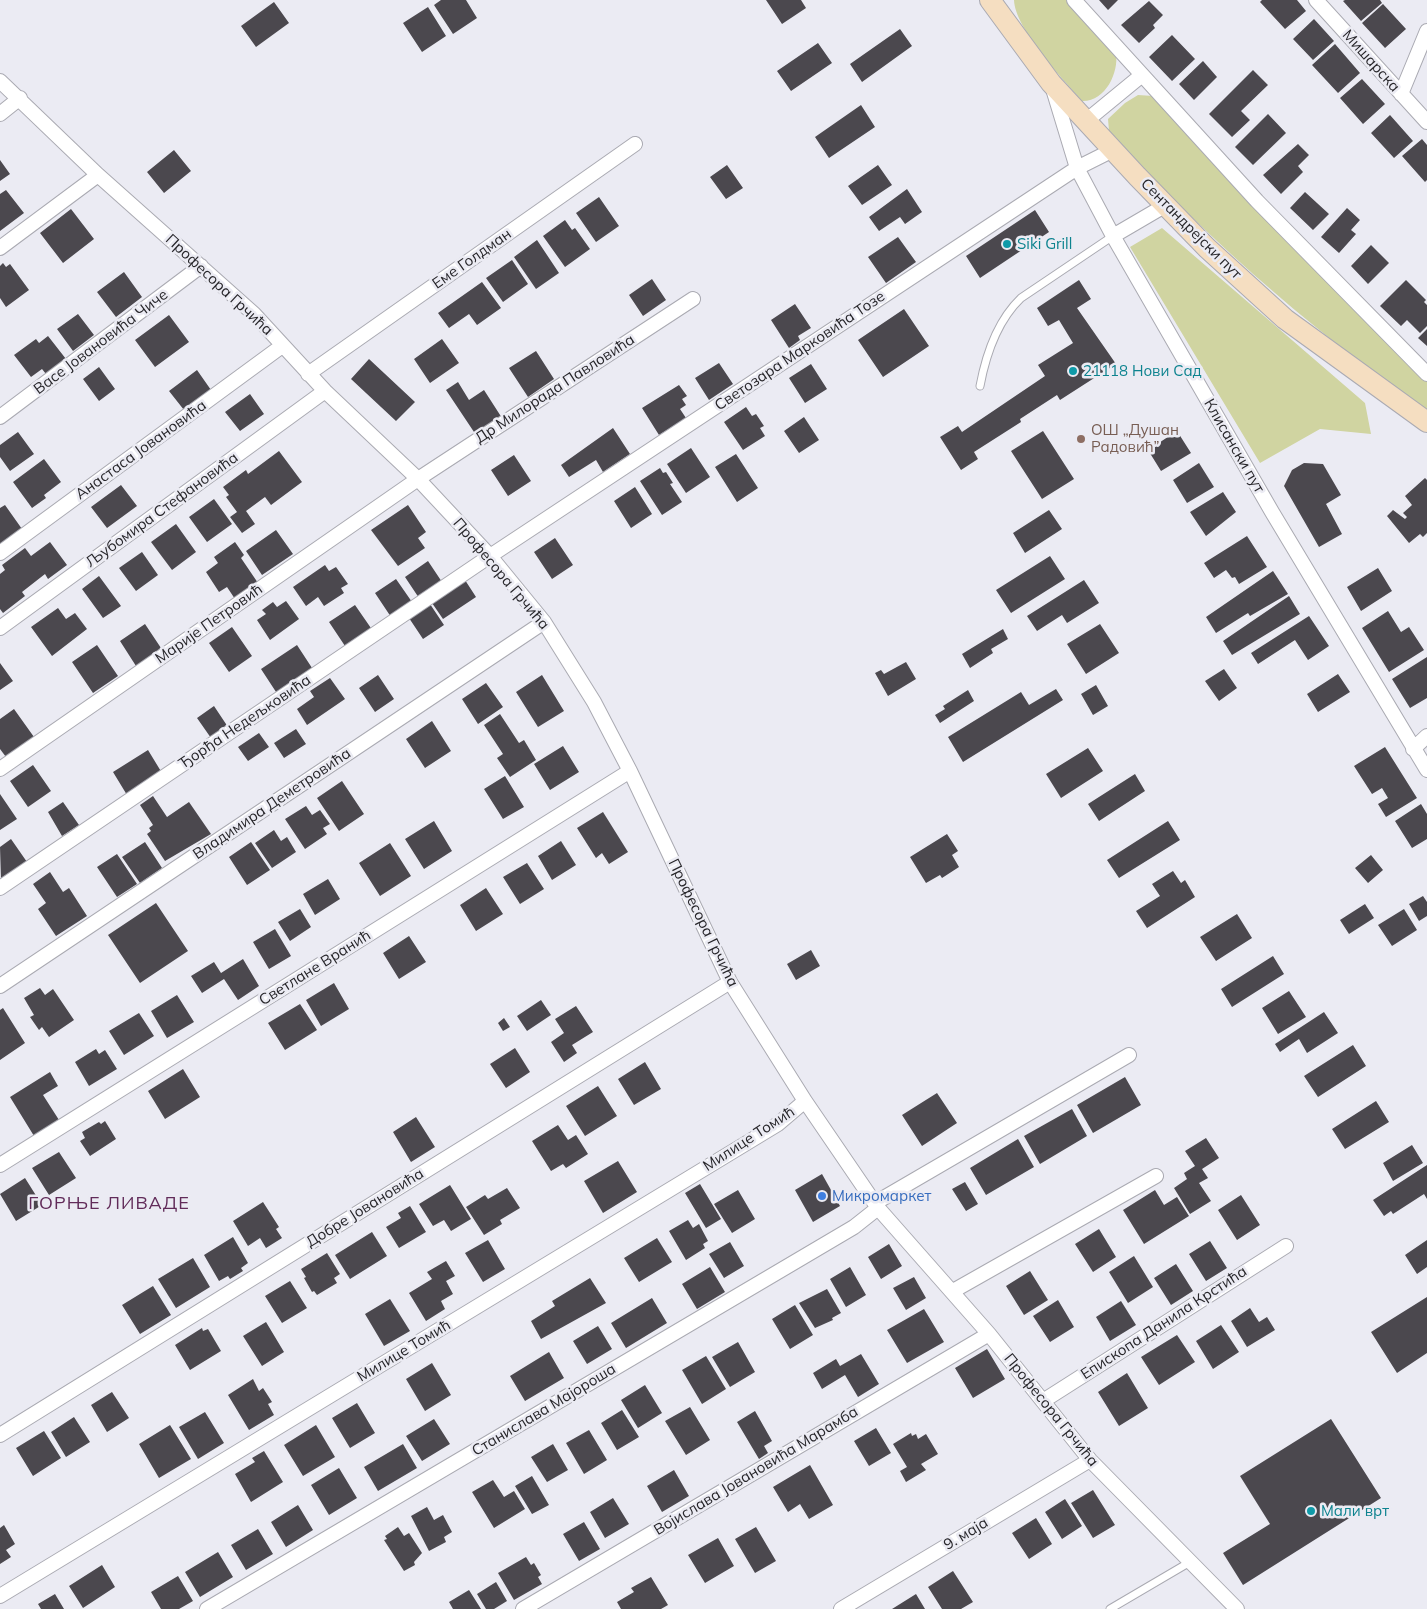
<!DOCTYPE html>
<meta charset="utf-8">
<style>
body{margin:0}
canvas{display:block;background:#ebebf3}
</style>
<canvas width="1427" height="1609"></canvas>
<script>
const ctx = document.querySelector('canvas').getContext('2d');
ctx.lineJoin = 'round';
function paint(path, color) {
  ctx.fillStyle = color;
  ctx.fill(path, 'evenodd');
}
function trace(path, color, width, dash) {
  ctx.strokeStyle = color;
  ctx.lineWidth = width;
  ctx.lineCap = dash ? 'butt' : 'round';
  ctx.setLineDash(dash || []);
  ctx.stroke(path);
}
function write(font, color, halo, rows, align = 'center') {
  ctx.font = font + ' Mulish,sans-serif';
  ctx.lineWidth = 5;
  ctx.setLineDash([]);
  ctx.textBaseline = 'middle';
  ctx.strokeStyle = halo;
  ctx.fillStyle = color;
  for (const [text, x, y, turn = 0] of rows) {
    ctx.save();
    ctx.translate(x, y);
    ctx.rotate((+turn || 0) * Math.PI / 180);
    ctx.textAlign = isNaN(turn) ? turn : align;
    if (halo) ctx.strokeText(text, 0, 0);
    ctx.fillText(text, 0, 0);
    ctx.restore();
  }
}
paint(new Path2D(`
 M1014 0H1066L1116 53C1119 73 1105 102 1082 101 1063 79 1015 29 1014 0Z
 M1138 95 1153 96 1427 376V409L1422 408C1372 371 1322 334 1275 293 1216 243 1161 188 1109 131L1108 119 1125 103Z
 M1162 228 1365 403 1371 434 1320 429 1260 463 1130 247Z`), '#d0d4a1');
paint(new Path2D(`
 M441 0H466L477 18 453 34 434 5Z
 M766 0H801L806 8 782 24Z
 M1099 0H1118L1108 10Z
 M1262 0H1297L1306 11 1285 29 1260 2Z
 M1345 0H1380L1382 3 1361 21 1343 1Z
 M1149 1 1163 15 1153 25 1155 28 1139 43 1121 25Z
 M274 2 289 23 256 47 241 26Z
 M1383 4 1406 29 1385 48 1362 23Z
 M428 7 446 36 422 52 403 23Z
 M1314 19 1334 41 1313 60 1293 39Z
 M900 29 912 46 862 82 850 64Z
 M1172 35 1195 59 1172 81 1149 57Z
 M818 43 832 63 791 91 777 71Z
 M1335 44 1360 73 1338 93 1312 65Z
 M1203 61 1217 77 1194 100 1179 84Z
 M1253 70 1268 85 1241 111 1250 120 1232 137 1209 114Z
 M1362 79 1385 104 1363 124 1340 98Z
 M861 105 875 127 829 158 815 137Z
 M1268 114 1286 133 1253 165 1235 147Z
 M1390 115 1413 141 1394 158 1371 133Z
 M1422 139 1427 145V180L1425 182 1402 156Z
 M1298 144 1309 155 1298 166 1303 172 1281 194 1263 175Z
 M174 150 191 171 164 193 147 172Z
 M0 160 10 174 0 181Z
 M727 165 743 188 726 199 710 177Z
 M878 165 892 185 862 205 848 186Z
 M907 189 922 212 905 224 900 217 879 231 869 217Z
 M6 190 24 213 0 231V194Z
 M1305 192 1329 214 1313 230 1290 208Z
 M599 197 619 226 596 242 576 213Z
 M1347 208 1360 220 1351 230 1356 234 1339 253 1321 237Z
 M71 209 94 239 63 263 40 233Z
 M1035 210 1049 232 980 278 966 256Z
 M565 220 572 230 575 228 590 249 565 267 543 236Z
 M898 237 916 262 886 283 868 257Z
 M537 240 559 273 536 289 514 257Z
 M1371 245 1389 263 1368 284 1351 266Z
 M512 260 528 284 503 302 486 278Z
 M3 263 6 267 10 264 29 290 6 307 0 298V266Z
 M124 272 142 297 116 317 97 292Z
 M652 279 666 300 643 316 629 295Z
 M1079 280 1091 299 1077 308 1116 364 1060 400 1057 395 1020 419 1021 422 974 452 978 459 961 470 940 437 958 426 962 432 1045 376 1038 365 1073 343 1059 320 1048 326 1037 308Z
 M1406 280 1426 300 1424 302 1427 305V326L1420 333 1407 320 1401 326 1380 306Z
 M482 282 501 308 477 325 469 314 449 328 438 313Z
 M795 304 811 328 798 336 800 340 789 348 771 320Z
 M904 309 929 346 883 377 858 340Z
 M78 314 94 335 73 351 57 329Z
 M169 315 189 342 155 367 135 340Z
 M1427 329V346L1418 338Z
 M48 336 66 359 46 374 42 369 31 377 14 355 36 339 39 343Z
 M442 339 459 363 430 383 414 359Z
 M536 351 554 379 528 397 509 368Z
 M369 359 415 402 396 421 351 379Z
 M719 363 733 384 709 400 695 378Z
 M811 364 827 389 805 403 789 378Z
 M99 367 115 389 99 401 83 379Z
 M197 370 211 390 184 410 169 391Z
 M458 382 469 400 484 390 502 418 476 435 446 390Z
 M679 385 687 396 682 399 686 405 680 409 686 418 659 435 642 408Z
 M250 394 264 414 240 431 225 412Z
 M746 407 752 416 756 414 764 426 760 428 765 436 743 450 724 422Z
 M804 417 819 440 799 453 784 431Z
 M613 428 630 454 603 472 596 460 569 477 561 465Z
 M1043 431 1074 479 1042 499 1011 451Z
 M1177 431 1191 453 1161 471 1148 450Z
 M18 432 34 454 10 471 0 457V445Z
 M691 448 710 477 686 493 667 464Z
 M279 451 302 482 271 505 265 497 246 511 255 524 242 533 230 517 237 512 226 497 229 495 223 487 246 470 248 474Z
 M736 454 758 488 737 502 715 467Z
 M514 455 531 481 508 496 491 470Z
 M44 459 61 482 44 495 46 498 32 508 13 482Z
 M1199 463 1214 487 1187 503 1173 480Z
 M1304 463 1323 464 1341 495 1326 504 1342 534 1319 547 1284 486 1292 470Z
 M660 468 663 473 666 472 673 483 670 484 682 502 662 515 640 481Z
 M1425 478 1427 480V533L1423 537 1420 534 1409 543 1387 516 1393 510 1405 519 1407 517 1403 513 1412 505 1405 496Z
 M121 485 137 506 107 528 91 507Z
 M635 487 652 514 631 528 614 501Z
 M1223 492 1236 512 1206 536 1190 512Z
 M214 499 232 524 207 542 189 517Z
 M5 505 22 529 0 544V508Z
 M408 505 426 532 418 538 425 548 398 566 371 530Z
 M1049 510 1062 529 1025 553 1013 533Z
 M176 524 196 552 172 570 151 542Z
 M276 530 293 554 262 575 246 551Z
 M1247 536 1267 567 1239 584 1235 577 1232 578 1226 570 1214 578 1204 563Z
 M555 538 573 565 552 579 534 552Z
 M50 542 67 565 48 579 45 574 22 592 25 596 3 613 0 609V574L5 570 2 565 25 548 31 556Z
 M235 542 244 555 241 558 258 583 235 599 227 587 219 592 206 572 218 563 214 557Z
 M142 552 158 575 136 591 119 568Z
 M1050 556 1065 579 1011 613 996 590Z
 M428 561 442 582 419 598 405 577Z
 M325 565 329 571 336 567 348 584 341 588 344 593 324 606 318 597 306 606 293 587Z
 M1378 568 1392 591 1361 611 1347 587Z
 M1273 571 1288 594 1250 616 1248 613 1216 633 1206 617Z
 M99 576 121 606 103 618 82 589Z
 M396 579 412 602 391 617 375 593Z
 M465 580 476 597 443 619 432 603Z
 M1084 580 1099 603 1067 623 1062 615 1037 631 1027 616Z
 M1289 596 1300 614 1232 655 1223 641Z
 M286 601 299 619 270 640 257 620 266 614 262 610 273 602 277 607Z
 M430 604 444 625 423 639 409 618Z
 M355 605 373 631 347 649 329 622Z
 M58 608 66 619 75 613 87 629 52 656 31 627Z
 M1388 611 1401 632 1409 627 1424 650 1389 672 1362 628Z
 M1309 616 1329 646 1308 660 1295 640 1258 664 1251 653Z
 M145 624 161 648 136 666 120 641Z
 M1100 624 1119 653 1086 674 1067 644Z
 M232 627 252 656 229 672 209 643Z
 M1003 629 1008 639 991 649 993 653 970 668 962 654Z
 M97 645 118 676 93 693 72 662Z
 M297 645 314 671 278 695 261 669Z
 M1427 657V698L1410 708 1392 679Z
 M906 662 916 679 888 696 875 673 881 670 884 674Z
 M0 663 13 681 0 690Z
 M1224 669 1237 688 1219 701 1205 681Z
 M1338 674 1350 692 1318 712 1307 694Z
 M378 675 394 699 375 712 359 688Z
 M542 675 564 711 538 727 516 692Z
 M330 678 345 699 307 725 297 709 314 697 310 691Z
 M486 683 503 707 478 724 462 699Z
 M1096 685 1108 706 1093 715 1081 694Z
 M1056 689 1063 700 963 762 948 737 1021 692 1029 705Z
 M968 690 974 701 940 723 935 715 945 709 943 706Z
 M214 706 228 727 211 738 197 718Z
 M14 709 34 737 6 757 0 749V719Z
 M500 714 519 743 524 740 536 760 510 777 497 758 503 754 484 725Z
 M432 721 451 751 425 768 406 739Z
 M296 729 306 744 284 758 274 743Z
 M259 733 269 747 248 761 238 747Z
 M563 746 579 772 550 790 534 764Z
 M1385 747 1417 798 1386 817 1378 804 1388 798 1382 788 1372 794 1354 766Z
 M1088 748 1103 771 1061 798 1046 774Z
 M148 750 162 773 127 795 113 772Z
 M33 765 51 791 28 807 10 781Z
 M1135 774 1145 791 1099 821 1088 804Z
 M505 776 524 807 503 819 484 789Z
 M342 781 364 814 339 831 317 798Z
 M0 794 17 819 0 830Z
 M153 796 167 817 189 802 211 834 165 861 147 834 151 831 149 828 153 825 140 805Z
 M63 802 79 825 62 836 48 812Z
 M1421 804 1427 814V839L1412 848 1395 821Z
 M306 806 312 815 320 810 330 824 323 828 327 834 305 849 285 819Z
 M603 812 628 852 609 864 602 853 596 858 577 828Z
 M434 821 452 851 424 869 405 839Z
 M1168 821 1180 840 1119 878 1107 860Z
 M274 830 281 841 287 837 296 852 272 868 255 843Z
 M947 834 958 851 952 855 959 867 942 878 940 875 926 883 910 857Z
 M11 839 27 862 1 880 0 847Z
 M561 841 576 865 552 880 538 856Z
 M145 842 162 868 140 883 122 857Z
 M251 842 270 870 247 885 229 857Z
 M390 843 411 876 380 896 359 863Z
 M117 854 137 884 117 897 97 867Z
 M1371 855 1383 870 1368 883 1355 868Z
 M527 863 544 889 520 904 503 877Z
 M1173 871 1181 883 1185 880 1195 897 1147 928 1136 911 1160 896 1152 884Z
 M50 872 63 892 69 888 87 916 56 936 38 909 46 903 33 884Z
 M328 879 340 899 315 915 303 894Z
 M486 888 503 914 476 931 460 905Z
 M1423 896 1427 902V916L1419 921 1409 904Z
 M156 903 188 951 140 983 108 935Z
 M1365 904 1374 918 1349 934 1340 920Z
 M300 909 311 927 290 941 278 922Z
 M1404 909 1417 930 1392 946 1378 925Z
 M1237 914 1252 938 1216 961 1200 937Z
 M275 929 291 956 269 969 253 942Z
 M409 936 426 962 399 979 383 953Z
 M811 950 820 966 796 980 787 964Z
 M1273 956 1284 974 1232 1007 1221 989Z
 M243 959 259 986 238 1000 224 979 202 993 191 976 214 962 221 973Z
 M334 983 349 1009 321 1026 306 1000Z
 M40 988 45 995 53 989 74 1020 49 1037 42 1027 39 1030 30 1017 34 1015 24 998Z
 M1289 991 1306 1017 1278 1034 1262 1008Z
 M177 995 194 1022 167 1038 151 1011Z
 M541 1000 551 1015 527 1031 517 1016Z
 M300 1004 317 1030 285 1050 268 1023Z
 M576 1006 593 1032 572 1045 577 1053 564 1062 551 1042 564 1033 555 1019Z
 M3 1008 25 1043 0 1060V1010Z
 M1324 1012 1338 1033 1307 1053 1299 1039 1280 1052 1275 1044Z
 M139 1013 154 1036 124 1055 109 1031Z
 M504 1018 510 1027 503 1031 498 1023Z
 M1353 1045 1366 1066 1318 1097 1304 1076Z
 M515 1048 530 1072 506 1088 490 1064Z
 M96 1049 99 1054 105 1050 117 1069 89 1086 75 1062Z
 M645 1062 661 1089 634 1105 618 1079Z
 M183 1069 200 1097 165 1119 148 1091Z
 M50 1072 58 1086 43 1095 59 1120 34 1136 10 1097Z
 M1125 1077 1141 1105 1093 1133 1077 1105Z
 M598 1086 617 1116 585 1136 566 1106Z
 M937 1093 957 1123 922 1146 902 1115Z
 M1376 1101 1389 1122 1345 1149 1332 1129Z
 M1072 1109 1087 1136 1040 1164 1024 1136Z
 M416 1117 435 1147 411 1162 393 1132Z
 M105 1121 116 1139 90 1156 80 1141 85 1138 82 1132 99 1122 101 1124Z
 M558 1125 568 1140 576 1135 588 1154 566 1168 563 1164 551 1171 532 1141Z
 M1206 1138 1219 1158 1202 1169 1208 1178 1199 1183 1211 1201 1190 1214 1174 1188 1187 1179 1184 1173 1195 1166 1185 1151Z
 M1018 1139 1034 1167 986 1195 970 1168Z
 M1412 1145 1423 1163 1393 1181 1383 1163Z
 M59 1152 76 1178 49 1195 32 1168Z
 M618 1161 637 1192 603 1213 584 1181Z
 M1427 1165V1199L1424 1194 1393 1214 1391 1211 1384 1216 1373 1200Z
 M822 1174 840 1206 813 1222 795 1190Z
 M25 1178 42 1205 16 1221 0 1194Z
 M965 1182 978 1204 966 1211 952 1189Z
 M700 1184 721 1219 706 1228 685 1193Z
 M450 1185 471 1219 451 1231 444 1220 433 1226 419 1204Z
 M507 1188 520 1208 500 1220 502 1224 484 1235 466 1207 485 1195 488 1199Z
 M738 1190 755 1219 732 1233 714 1204Z
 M1155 1190 1164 1205 1177 1197 1189 1216 1144 1244 1123 1210Z
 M1241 1195 1260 1225 1237 1240 1218 1210Z
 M263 1202 279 1227 276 1229 282 1238 266 1248 260 1238 248 1246 233 1221Z
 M410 1206 426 1232 399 1248 386 1227 401 1218 398 1213Z
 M688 1220 693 1228 699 1224 708 1241 703 1244 705 1248 686 1260 669 1231Z
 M1099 1229 1116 1257 1093 1272 1075 1244Z
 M372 1232 387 1256 350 1279 335 1255Z
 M233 1237 248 1263 241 1268 243 1271 230 1279 228 1276 219 1281 204 1255Z
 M657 1238 672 1262 639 1282 624 1258Z
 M488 1240 505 1269 483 1282 465 1253Z
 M1427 1240V1267L1417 1274 1405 1255Z
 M1210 1241 1227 1268 1206 1281 1189 1254Z
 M730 1242 744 1266 724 1278 709 1254Z
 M889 1244 902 1266 881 1279 868 1257Z
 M327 1253 340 1274 334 1278 337 1283 317 1295 314 1291 312 1292 304 1278 306 1277 301 1269Z
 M1134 1256 1153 1287 1128 1303 1109 1272Z
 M193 1258 210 1287 176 1308 158 1279Z
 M446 1261 455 1276 446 1281 453 1294 441 1301 445 1309 426 1321 409 1293 432 1279 427 1272Z
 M1176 1264 1193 1291 1171 1305 1154 1278Z
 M710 1267 725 1292 697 1309 682 1284Z
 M850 1267 866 1295 846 1307 830 1279Z
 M1030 1271 1048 1300 1024 1315 1006 1286Z
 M914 1277 926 1298 906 1310 893 1288Z
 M590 1278 606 1303 541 1339 531 1321 555 1306 552 1301Z
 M290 1281 307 1308 282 1323 265 1296Z
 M153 1286 171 1315 140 1334 122 1305Z
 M827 1289 841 1313 832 1318 833 1320 815 1328 799 1303Z
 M1427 1297V1353L1397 1373 1371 1332Z
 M652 1298 667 1323 626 1348 611 1323Z
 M390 1299 410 1331 384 1346 365 1314Z
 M1058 1300 1074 1327 1050 1342 1033 1316Z
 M1121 1301 1136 1325 1110 1341 1096 1317Z
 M795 1305 813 1335 790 1349 772 1319Z
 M1250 1308 1259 1322 1267 1317 1275 1330 1247 1347 1231 1321Z
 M924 1309 944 1342 907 1363 887 1330Z
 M266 1322 284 1352 262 1366 243 1336Z
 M1221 1325 1239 1352 1213 1369 1196 1341Z
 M598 1326 612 1349 587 1364 573 1341Z
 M202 1328 203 1331 208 1329 221 1351 190 1370 175 1345Z
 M1177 1335 1195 1362 1159 1385 1141 1357Z
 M738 1342 755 1372 730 1387 712 1357Z
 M987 1349 1005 1379 973 1398 955 1368Z
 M549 1352 564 1378 525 1401 510 1376Z
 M861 1354 879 1384 858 1397 845 1375 822 1389 813 1373 836 1359 840 1366Z
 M706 1356 726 1389 702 1404 682 1370Z
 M432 1363 451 1395 425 1411 406 1379Z
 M1127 1373 1148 1408 1119 1426 1098 1392Z
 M253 1379 259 1391 263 1388 272 1402 268 1404 274 1415 249 1430 228 1395Z
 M645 1385 662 1413 638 1428 621 1400Z
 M112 1392 129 1418 107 1432 91 1405Z
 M357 1403 375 1433 350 1448 332 1418Z
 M690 1407 710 1440 686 1455 665 1421Z
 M622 1410 639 1437 617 1450 601 1423Z
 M755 1411 772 1441 764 1446 768 1453 759 1459 737 1422Z
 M205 1412 224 1443 198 1459 179 1427Z
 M74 1417 90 1442 66 1457 51 1432Z
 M434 1419 450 1444 422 1461 406 1436Z
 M1331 1419 1381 1498 1243 1585 1223 1553 1270 1524 1240 1476Z
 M170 1425 191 1459 159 1478 139 1444Z
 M316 1425 335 1457 303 1476 284 1445Z
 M876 1428 891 1453 869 1466 854 1441Z
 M589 1430 607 1460 584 1474 566 1443Z
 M44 1431 61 1458 33 1476 16 1448Z
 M911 1433 912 1436 916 1434 918 1439 926 1434 938 1454 921 1464 926 1470 906 1482 900 1471 907 1467 893 1444Z
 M403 1444 417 1468 378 1491 364 1467Z
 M553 1444 568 1470 547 1482 531 1457Z
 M264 1451 283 1482 251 1502 235 1474 255 1462 252 1458Z
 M810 1465 833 1505 809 1519 800 1504 788 1512 773 1487Z
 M339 1468 357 1498 329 1515 311 1485Z
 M674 1470 689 1496 662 1512 647 1486Z
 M532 1476 549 1505 532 1514 515 1486Z
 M493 1480 504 1497 514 1491 525 1509 494 1528 472 1492Z
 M1093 1490 1115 1525 1093 1538 1071 1503Z
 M613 1498 629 1524 605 1538 590 1512Z
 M1065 1499 1082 1526 1062 1539 1045 1512Z
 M298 1505 313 1530 286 1547 271 1522Z
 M427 1507 434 1520 443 1515 452 1532 444 1537 446 1542 429 1551 411 1516Z
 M1036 1518 1052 1544 1029 1559 1012 1533Z
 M584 1522 600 1549 579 1561 563 1534Z
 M4 1525 15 1544 6 1550 11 1557 0 1564V1528Z
 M398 1527 404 1536 409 1533 422 1553 414 1562 415 1565 404 1571 384 1540 387 1539 385 1536Z
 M756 1527 776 1561 755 1573 735 1539Z
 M258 1529 273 1554 246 1570 231 1545Z
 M718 1538 734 1566 705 1583 688 1555Z
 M218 1552 233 1577 200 1597 185 1572Z
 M526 1557 531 1565 534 1563 541 1575 538 1577 542 1584 514 1600 498 1573Z
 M102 1565 115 1587 83 1608 69 1586Z
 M953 1571 973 1602 961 1609H942L928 1587Z
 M178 1576 193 1601 179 1609H161L151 1592Z
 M651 1577 668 1605 661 1609H621L617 1602 634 1592 631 1588Z
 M496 1582 507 1601 494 1609H486L477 1594Z
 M469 1590 481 1609H453L449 1602Z
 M55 1594 64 1609H41L38 1604Z
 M916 1594 925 1609H892Z`), '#4b484e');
const lane = new Path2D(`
 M980 386C986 354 997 321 1021 298L1113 236
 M1110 1609 1190 1562`);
const street = new Path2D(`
 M1074 0 1257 201 1427 374
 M1316 0 1427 122
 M0 81 98 175 254 314 325 391 418 479 490 556 544 622 594 702 630 771 730 982 805 1101 878 1208 989 1334 1090 1460 1237 1609
 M1053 89 1077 168 1113 236 1272 512 1427 770
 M1401 94 1427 31
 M0 114 20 98
 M1086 121 1142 75
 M1113 236 1166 205
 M0 248 98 175
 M308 374 635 144
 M0 417 201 266
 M0 553 282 346
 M0 628 325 391
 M1413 749 1427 736
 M0 769 418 479 693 299
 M0 888 490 556 1077 168 1113 150
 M0 986 544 622
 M0 1165 630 771
 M875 1203 1129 1055
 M953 1291 1156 1176
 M1043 1401 1286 1246
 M0 1435 730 982
 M0 1596 778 1124 805 1101
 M207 1609 854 1227 878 1208
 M523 1609 989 1334
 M841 1609 1090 1460`);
const secondary = new Path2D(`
 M990 0 1051 83 1137 176 1207 248 1285 319 1427 422`);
trace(lane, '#aaaab2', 9);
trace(street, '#aaaab2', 16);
trace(secondary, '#aaaab2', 22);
trace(lane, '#fff', 7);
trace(street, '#fff', 14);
trace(secondary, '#f5dec1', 20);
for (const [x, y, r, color] of [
 [1007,244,5,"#0f9aa8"],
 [1073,371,5,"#0f9aa8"],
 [1081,439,5,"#8d6e63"],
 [822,1196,5,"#3f7fe0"],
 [1311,1511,5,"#0f9aa8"]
]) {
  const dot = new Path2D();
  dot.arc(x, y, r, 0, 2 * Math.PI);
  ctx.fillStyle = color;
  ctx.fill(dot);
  trace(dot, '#ebebf3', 2);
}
write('15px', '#27262a', '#ebebf3', [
 ["Мишарска",1371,61,48],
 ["Сентандрејски пут",1191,229,45],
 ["Еме Голдман",472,259,-35],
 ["Професора Грчића",219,285,43],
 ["Васе Јовановића Чиче",101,342,-37],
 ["Светозара Марковића Тозе",800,351,-34],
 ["Др Милорада Павловића",555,389,-33],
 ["Клисански пут",1234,446,60],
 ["Анастаса Јовановића",141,450,-36],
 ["Љубомира Стефановића",162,510,-36],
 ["Професора Грчића",501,574,50],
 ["Марије Петровић",209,624,-35],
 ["Ђорђа Недељковића",245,722,-34],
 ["Владимира Деметровића",272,804,-34],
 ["Професора Грчића",703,923,64],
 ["Светлане Вранић",315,968,-32],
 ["Милице Томић",749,1139,-33],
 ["Добре Јовановића",365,1208,-32],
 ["Епископа Данила Крстића",1164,1323,-33],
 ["Милице Томић",404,1351,-31],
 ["Станислава Мајороша",544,1410,-31],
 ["Професора Грчића",1051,1410,51],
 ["Војислава Јовановића Марамба",756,1471,-31],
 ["9. маја",966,1534,-31]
]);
write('15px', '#0d838f', '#ebebf3', [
 ["Siki Grill",1017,244],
 ["21118 Нови Сад",1083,371],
 ["Мали врт",1321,1511]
], 'left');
write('15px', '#785e54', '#ebebf3', [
 ["ОШ „Душан",1091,430],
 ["Радовић”",1091,447]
], 'left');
write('15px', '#366cbe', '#ebebf3', [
 ["Микромаркет",832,1196]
], 'left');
ctx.letterSpacing = '1px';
write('18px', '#612b59', '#ebebf3', [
 ["ГОРЊЕ ЛИВАДЕ",109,1204]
]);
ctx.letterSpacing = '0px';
</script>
